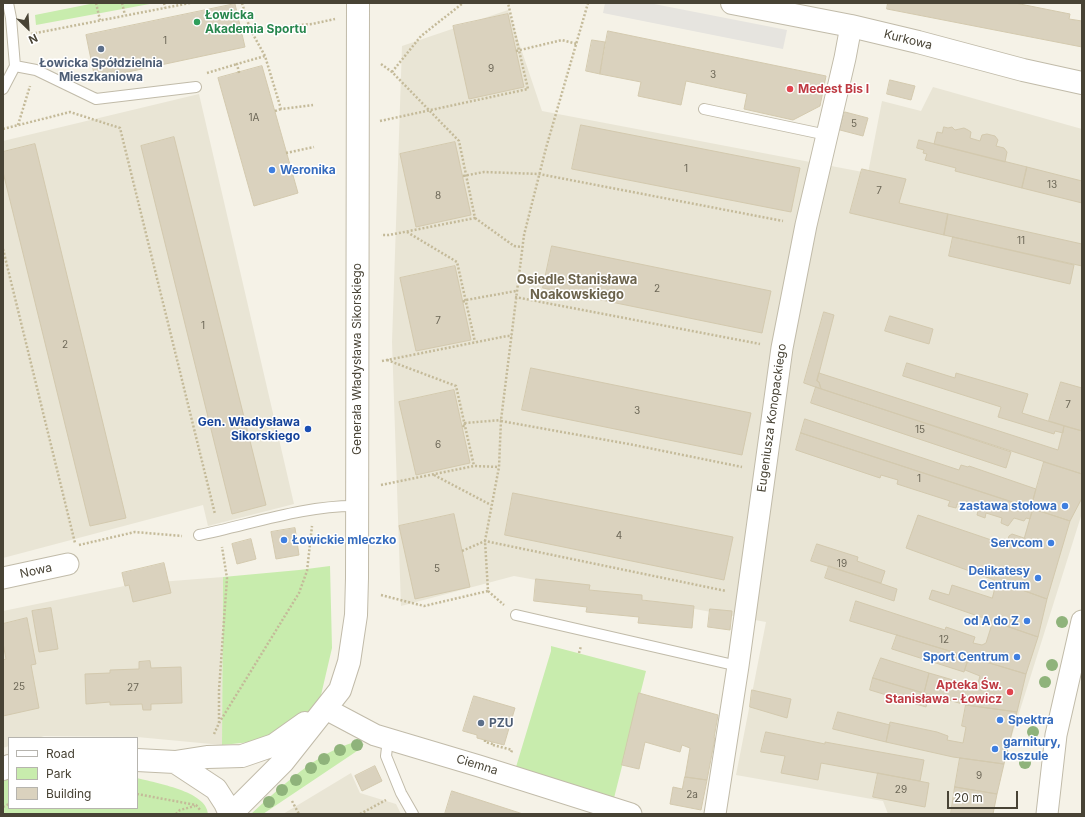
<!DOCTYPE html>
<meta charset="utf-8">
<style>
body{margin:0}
#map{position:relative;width:1085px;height:817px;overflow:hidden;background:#f5f2e7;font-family:Inter,sans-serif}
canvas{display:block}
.frame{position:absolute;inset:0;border:4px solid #484335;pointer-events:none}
.legend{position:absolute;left:8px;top:737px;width:130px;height:72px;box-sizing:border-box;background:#fff;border:1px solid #b6b4ae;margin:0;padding:5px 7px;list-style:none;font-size:12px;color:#484335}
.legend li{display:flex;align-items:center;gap:8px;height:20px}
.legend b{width:20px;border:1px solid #b6b4ae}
.north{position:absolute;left:8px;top:8px;width:40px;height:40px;-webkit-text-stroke:3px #fff;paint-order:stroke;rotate:155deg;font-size:11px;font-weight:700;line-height:16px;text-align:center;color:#484335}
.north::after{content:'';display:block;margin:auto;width:14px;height:18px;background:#484335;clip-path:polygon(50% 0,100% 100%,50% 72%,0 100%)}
.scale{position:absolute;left:947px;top:791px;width:71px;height:18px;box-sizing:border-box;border:2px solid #484335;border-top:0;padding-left:5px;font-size:12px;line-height:14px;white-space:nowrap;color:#484335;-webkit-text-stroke:3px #fff;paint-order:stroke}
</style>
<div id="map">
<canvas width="1085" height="817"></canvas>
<div class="frame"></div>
<ul class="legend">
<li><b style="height:5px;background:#fff"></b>Road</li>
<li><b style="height:11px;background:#c8ecad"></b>Park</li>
<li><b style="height:11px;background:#dad2be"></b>Building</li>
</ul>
<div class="north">N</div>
<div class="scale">20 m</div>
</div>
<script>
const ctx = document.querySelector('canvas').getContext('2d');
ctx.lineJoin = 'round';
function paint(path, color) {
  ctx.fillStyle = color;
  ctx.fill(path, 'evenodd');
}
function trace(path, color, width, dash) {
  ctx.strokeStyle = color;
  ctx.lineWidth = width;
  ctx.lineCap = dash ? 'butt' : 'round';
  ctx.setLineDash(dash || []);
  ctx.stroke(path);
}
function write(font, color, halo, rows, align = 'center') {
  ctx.font = font + ' Inter,sans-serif';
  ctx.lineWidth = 3;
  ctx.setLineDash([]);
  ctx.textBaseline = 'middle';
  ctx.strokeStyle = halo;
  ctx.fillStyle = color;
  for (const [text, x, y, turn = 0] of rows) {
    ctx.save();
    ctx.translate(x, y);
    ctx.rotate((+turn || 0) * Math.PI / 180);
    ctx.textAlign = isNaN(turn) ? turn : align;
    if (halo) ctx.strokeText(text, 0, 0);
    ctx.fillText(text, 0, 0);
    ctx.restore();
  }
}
paint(new Path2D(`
 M508 10 542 111 868 173 882 101 921 111 933 87 1082 129V513L1003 764 993 814H888L883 801 736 775 766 622 514 576 401 606 392 342 402 46Z
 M199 94 294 504 208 526 203 505 3 558V141Z
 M223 577 222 745 137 737 44 736 38 738H9V746L3 748V611L134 584Z
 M351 773 360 793 396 804 401 814H283Z`), '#e9e5d5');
paint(new Path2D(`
 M95 3H155L36 25 35 15Z
 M330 566 332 648 318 708 270 740 222 745 223 577 299 570Z
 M551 646 646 671 614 798 516 767 551 651Z
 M355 742 364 744 357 751 263 814H251C280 788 317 752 355 742Z
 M9 777V808H137V778C155 783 207 791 208 814H3V779Z`), '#c8ecad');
paint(new Path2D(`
 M605 3H649L787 30 783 49 603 13Z`), '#e6e4df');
const building = new Path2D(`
 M888 3H1015L1070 14 1069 19 1082 21V47L887 9Z
 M235 4 245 47 95 79 86 35Z
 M508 14 524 87 469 99 453 26Z
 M608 31 826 76 820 106 793 120 744 109 747 94 686 81 681 105 638 96 641 82 600 74Z
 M592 40 605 42 600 74 586 71Z
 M262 66 298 193 254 206 218 78Z
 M890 80 915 86 911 100 887 94Z
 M845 112 868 118 863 136 840 130Z
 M581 125 800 168 791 212 572 169Z
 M944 127 948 128 952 127 955 130 964 128 968 130 971 132 970 138 980 141 982 135 987 134 995 136 998 140 996 146 1004 148 1007 152 1005 162 934 144 937 132 942 133Z
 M174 137 266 505 232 514 141 146Z
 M919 140 1027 167 1022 188 955 171 956 168 925 160 927 154 923 153 924 150 917 148Z
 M455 142 471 215 416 227 400 154Z
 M35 144 126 518 90 526 3 172V152Z
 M1027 167 1082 181V203L1022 188Z
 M862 169 906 179 899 203 948 214 944 235 850 213Z
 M948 214 1082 244V266L944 235Z
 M953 237 1074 265 1070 284 949 256Z
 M552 246 771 291 762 333 543 288Z
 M455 266 471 340 416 351 400 278Z
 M824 312 834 315 817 381 819 382 821 389 804 383Z
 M890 316 933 329 929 344 885 331Z
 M907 363 955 378 956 373 1028 394 1022 413 1064 426 1063 433 1055 431 1054 434 998 417 1001 407 903 376Z
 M531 368 751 413 742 455 522 410Z
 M819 373 1058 450 1064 426 1082 431V474L821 389 819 382 817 381Z
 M1061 382 1082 388V431L1049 421Z
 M816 387 1011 452 1006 468 811 403Z
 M454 390 470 463 416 475 399 402Z
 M805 419 959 470 961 465 968 467 969 466 1036 489 1031 508 801 433Z
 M801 433 1033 509 1030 519 1026 518 1024 521 1014 518 1008 526 1001 523 1002 518 986 513 985 518 977 515 978 511 957 504 956 508 948 506 950 501 897 484 898 480 881 475 880 478 796 450Z
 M1044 462 1082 474V498L1070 521 1031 508Z
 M513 493 733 537 724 580 505 535Z
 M1033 509 1070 521 1047 599 906 548 918 515 1006 545 1009 536 1012 534 1024 538Z
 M454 514 470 587 415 599 399 526Z
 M295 528 299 555 276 559 271 532Z
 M251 539 256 559 237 564 232 544Z
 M817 544 858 557 857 561 885 571 881 583 811 561Z
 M164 563 171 593 133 602 129 585 125 586 122 573Z
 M829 566 897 589 894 601 825 578Z
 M536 579 590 585 589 590 642 595V600L694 606 692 628 638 623 639 617 586 612 587 607 534 601Z
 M997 581 1047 599 1038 637 929 599 932 590 949 595 952 585 992 598Z
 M856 601 945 630 946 627 975 637 973 643 982 645 986 643 992 624 985 621 986 619 1038 637 1026 674 850 621Z
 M51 608 58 649 39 652 32 611Z
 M710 609 732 611 730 630 708 627Z
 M27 618 36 664 31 665 39 708 3 716V660L6 659 3 643V624Z
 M897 635 969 657 964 672 892 649Z
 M969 657 1026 674 1017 712 966 705 924 693 929 673 977 687 980 676 965 670Z
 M881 658 929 673 924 693 873 678Z
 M150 661 151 668 181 667 182 703 151 704V710H143L142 704 110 705V702L86 704 85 674 110 673V670L139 669V662Z
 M873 678 929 695 926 707 870 690Z
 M752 690 791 699 787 718 750 707Z
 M639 693 718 715 714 738H715L707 780 685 777 690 748 682 745 680 752 645 742 639 769 622 765Z
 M474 696 515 708 504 745 477 738V735L463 731Z
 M966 705 1017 712 1004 764 953 757 886 742 890 722 937 732 948 736 947 740 963 743 966 727 962 726Z
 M838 712 890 725 886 742 833 729Z
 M766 732 825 744V742L924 760 920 781 821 763 818 780 781 773 785 756 761 752Z
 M960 758 1004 764 997 794 955 787Z
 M375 766 382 781 362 791 355 776Z
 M878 773 929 783 925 807 873 797Z
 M685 777 707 780 701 810 670 804 673 787 682 789Z
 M955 787 997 794 993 814H951Z
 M452 791 523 814H445Z`);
paint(building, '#dad2be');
trace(building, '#d3c9ae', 1);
const service = new Path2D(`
 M15 66 36 70 96 99 196 87
 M3 89 15 66 11 18 8 3
 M704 109 827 135
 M199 535C249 525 305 505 357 506
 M516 615 738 666
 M388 739 386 756 401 793 413 814`);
const minor = new Path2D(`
 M3 578 68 564
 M326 709 375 735 479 766 631 814
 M715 814 738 666 782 348 806 225 845 58 851 26
 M1047 814 1056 735 1082 621`);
const tertiary = new Path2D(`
 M732 3 851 26 918 42 1023 70 1082 83
 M137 760 175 762 207 757 242 756 274 745 305 723
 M175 762 216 789 225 803 230 814
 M3 769 9 766
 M231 814 283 762 340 690 349 662 353 635 356 615 357 578 358 3`);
trace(service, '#c1bba9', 12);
trace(minor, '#c1bba9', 23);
trace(tertiary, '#c1bba9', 24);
trace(new Path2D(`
 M96 3 100 20
 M122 3 125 15
 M164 3 165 8
 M242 3 250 29 265 56 281 109 313 105
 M250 29 312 24 335 19
 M31 34 190 3
 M516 51 562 40 577 44
 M381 64 392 72 459 141 475 218 389 235H381
 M392 72 421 36 463 3
 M207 73 237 64
 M239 73 237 64 265 56
 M275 111 281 109
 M380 121 528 89 508 3
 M18 125 30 86
 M3 129 70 112 120 128 215 514
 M286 153 314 147
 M463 176 484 172 539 174 783 221
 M475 218 514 246 522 247
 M407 232 457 262 475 342
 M3 249 75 543
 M515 297 760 344
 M463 302 466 300 516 291
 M387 360 456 386 474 466
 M382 361 507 336H512
 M501 421 634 445 742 467
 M463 427 465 423 501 420
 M434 475 491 505
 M381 485 474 466 499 467
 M79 545 135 532 182 536
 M462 551 485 541 726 591
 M488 591 504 605
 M381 595 424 606 488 591 485 541 499 467 501 420 524 235 546 148 588 3
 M579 653 581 646
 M219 723V690L227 578 222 547
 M214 734 219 723 299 593 307 571 312 526
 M485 740V742L493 744
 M493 745 512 750 511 753
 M137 794 196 805 201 811
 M292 801 299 814
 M3 807 9 804
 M176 814 180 810 195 806
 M360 814 386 800`), '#c4ba99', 2.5, [2, 2]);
trace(service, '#fff', 10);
trace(minor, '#fff', 21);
trace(tertiary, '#fff', 22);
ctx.fillStyle = '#8fb37b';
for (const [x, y] of [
 [1062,622],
 [1052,665],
 [1045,682],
 [1033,732],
 [357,745],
 [340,750],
 [324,759],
 [1025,763],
 [311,768],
 [296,780],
 [282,790],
 [269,802]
]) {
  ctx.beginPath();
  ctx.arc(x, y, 6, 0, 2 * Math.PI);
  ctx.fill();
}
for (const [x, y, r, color] of [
 [197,22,4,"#2e9e5b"],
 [101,49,4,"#5c6f8a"],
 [790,89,4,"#e0444e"],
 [272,170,4,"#3f7fe0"],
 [308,429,4,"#1a4fb4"],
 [1065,506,4,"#3f7fe0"],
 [284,540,4,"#3f7fe0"],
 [1051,543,4,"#3f7fe0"],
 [1038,578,4,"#3f7fe0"],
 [1027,621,4,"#3f7fe0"],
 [1017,657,4,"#3f7fe0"],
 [1010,692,4,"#e0444e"],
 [1000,720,4,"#3f7fe0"],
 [481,723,4,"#5c6f8a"],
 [995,749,4,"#3f7fe0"]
]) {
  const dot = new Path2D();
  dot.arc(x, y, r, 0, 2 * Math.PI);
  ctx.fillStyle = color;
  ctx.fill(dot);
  trace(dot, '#fff', 1.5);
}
write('10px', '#6c6757', null, [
 ["1",165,41],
 ["9",491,69],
 ["3",713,75],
 ["1A",254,118],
 ["5",854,124],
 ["1",686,169],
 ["13",1052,185],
 ["7",879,191],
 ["8",438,196],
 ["11",1021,241],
 ["2",657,289],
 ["7",438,321],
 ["1",203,326],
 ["2",65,345],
 ["7",1068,405],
 ["3",637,411],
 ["15",920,430],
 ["6",438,445],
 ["1",919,479],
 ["4",619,536],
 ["19",842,564],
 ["5",437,569],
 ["12",944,640],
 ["25",19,687],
 ["27",133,688],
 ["9",979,776],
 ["29",901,790],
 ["2a",692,795]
]);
write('bold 12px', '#27864d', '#fff', [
 ["Łowicka",205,15],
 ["Akademia Sportu",205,29]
], 'left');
write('12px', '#484335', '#fff', [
 ["Kurkowa",908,40,14],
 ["Generała Władysława Sikorskiego",357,359,-90],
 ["Eugeniusza Konopackiego",772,418,-82],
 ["Nowa",36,571,-12],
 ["Ciemna",477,765,17]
]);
write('bold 12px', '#4e5e75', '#fff', [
 ["Łowicka Spółdzielnia",101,63],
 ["Mieszkaniowa",101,77],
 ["PZU",489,723,"left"]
]);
write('bold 12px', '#be3a42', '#fff', [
 ["Medest Bis I",798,89],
 ["Apteka Św.",1002,685,"right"],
 ["Stanisława - Łowicz",1002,699,"right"]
], 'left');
write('bold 12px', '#366cbe', '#fff', [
 ["Weronika",280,170,"left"],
 ["zastawa stołowa",1057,506],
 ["Łowickie mleczko",292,540,"left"],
 ["Servcom",1043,543],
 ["Delikatesy",1030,571],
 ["Centrum",1030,585],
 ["od A do Z",1019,621],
 ["Sport Centrum",1009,657],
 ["Spektra",1008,720,"left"],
 ["garnitury,",1003,742,"left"],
 ["koszule",1003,756,"left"]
], 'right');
write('bold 12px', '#164399', '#fff', [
 ["Gen. Władysława",300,422],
 ["Sikorskiego",300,436]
], 'right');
write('bold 13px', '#6c634c', '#fff', [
 ["Osiedle Stanisława",577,280],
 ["Noakowskiego",577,295]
]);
</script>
